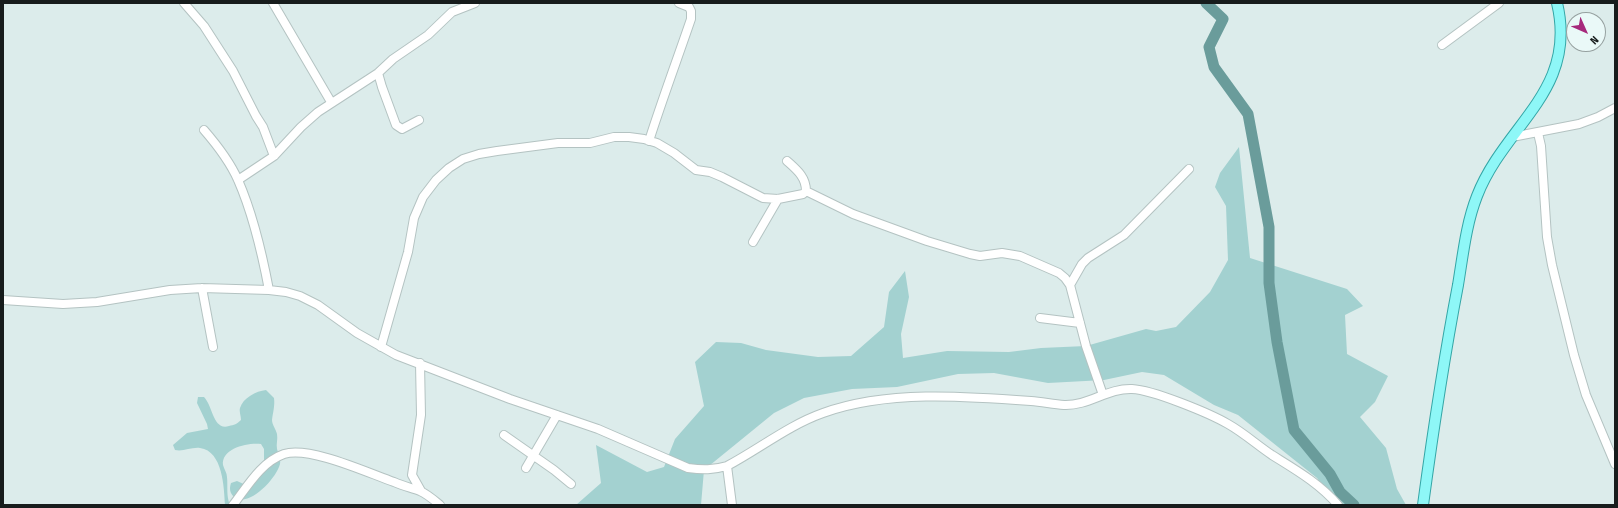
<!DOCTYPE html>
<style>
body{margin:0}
#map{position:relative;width:1618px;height:508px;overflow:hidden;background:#dceceb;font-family:"Fira Sans Condensed",sans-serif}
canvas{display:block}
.frame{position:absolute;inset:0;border:4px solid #171c1c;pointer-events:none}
.north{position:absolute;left:1566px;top:12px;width:40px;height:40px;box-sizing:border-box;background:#eaf9f8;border:1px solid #96a1a0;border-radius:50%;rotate:135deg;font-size:11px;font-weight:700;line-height:16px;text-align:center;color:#171c1c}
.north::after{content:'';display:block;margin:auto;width:14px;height:18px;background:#a6297c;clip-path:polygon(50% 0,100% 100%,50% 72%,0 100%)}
</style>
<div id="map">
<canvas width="1618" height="508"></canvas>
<div class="frame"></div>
<div class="north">N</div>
</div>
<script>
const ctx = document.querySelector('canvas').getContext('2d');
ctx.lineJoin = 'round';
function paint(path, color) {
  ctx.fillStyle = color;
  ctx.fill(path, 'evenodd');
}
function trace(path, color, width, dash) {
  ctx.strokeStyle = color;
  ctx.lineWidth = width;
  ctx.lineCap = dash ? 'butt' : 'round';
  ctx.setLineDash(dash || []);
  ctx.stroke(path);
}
paint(new Path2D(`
 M1239 147 1250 258 1347 289 1363 306 1345 315 1347 354 1388 376 1375 402 1360 417 1386 448 1397 489 1406 505H1337L1317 478 1238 415 1214 405 1164 375 1142 372 1104 380 1048 383 994 373 958 374 897 387 852 389 804 398 774 413 704 470 701 505H576L601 483 596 445 647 472 664 467 675 439 704 406 695 362 716 342 741 343 766 350 818 357 851 356 884 327 889 292 905 271 909 297 901 334 903 358 947 351 1009 352 1041 348 1086 346 1146 329 1156 331 1176 327 1210 292 1228 260 1226 206 1215 187 1220 173Z
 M266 390 274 398C275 406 273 412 272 420 272 425 276 429 277 434 278 439 276 444 277 449 279 455 281 459 280 464 276 479 249 508 234 497 230 493 229 489 231 483L237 481 248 486 257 480 264 460V449L261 444C249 442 221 448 223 465 224 469 227 473 227 477 228 486 226 496 230 505H225C224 488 223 451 200 448 191 447 183 452 175 450L173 445 187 433 208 429 207 424 197 403 198 397H204C213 406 213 431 229 426 234 425 237 424 241 420 241 416 239 411 240 408 243 398 256 391 266 390Z`), '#a3d1d0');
trace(new Path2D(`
 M1206 3 1223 19 1209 47 1214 67 1248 114 1269 227V283L1277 342 1294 430 1330 474 1340 492 1354 505`), '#6a9c9b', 11);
const minor = new Path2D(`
 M184 3 204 26 233 71 256 116 263 127 274 156
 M273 3 331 102
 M1442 45 1499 3
 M378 73 382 87 396 125 402 129 419 120
 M204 130C217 145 230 162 238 180 253 214 262 253 269 290
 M1538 133 1541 146 1547 237 1552 265 1574 355 1586 395 1615 464
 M1512 137 1579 124 1598 117 1615 108
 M649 141C662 100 677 60 691 19V11L689 7 679 3
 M787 161C797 170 806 177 806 191
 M238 180 274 156 301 127 318 112 378 73 393 59 428 35 452 12 475 3
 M753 242 778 199
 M1070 285 1082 264 1088 258 1124 235 1189 169
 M202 288 213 347
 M3 300 63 304 97 302 170 290 202 288 269 290 286 292 300 296 318 305 357 333 396 355 510 399 598 429 688 468C703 470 713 470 727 466 759 449 789 425 823 413 886 390 965 396 1031 401 1042 402 1053 404 1064 405 1088 406 1108 388 1132 389 1153 390 1209 413 1228 424 1244 433 1257 445 1272 455 1296 470 1319 483 1338 505
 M1040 318 1080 323
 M381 347 408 252 414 218 423 197 436 180 449 168 463 159 479 154 497 151 558 143H590L614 137H629L644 139 657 143 674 153 696 170 710 172 722 177 763 198 778 199 803 194 806 191 853 214 927 241 970 254 980 256 1002 253 1020 256 1059 273 1065 278 1070 285 1086 346 1103 395
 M420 363 421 415 412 475 421 491
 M504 435 554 470 571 484
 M727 466 732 505
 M526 468 557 415
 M233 505C247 487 261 462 284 454 310 446 368 473 394 482 403 486 412 488 420 491 427 494 434 500 440 505`);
const major = new Path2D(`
 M1423 505C1433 431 1444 358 1458 285 1463 255 1466 224 1477 196 1505 124 1578 91 1557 3`);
trace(minor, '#b4c3c2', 10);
trace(major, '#34a6a6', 12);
trace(minor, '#fff', 8);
trace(major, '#8ef7f7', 10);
</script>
